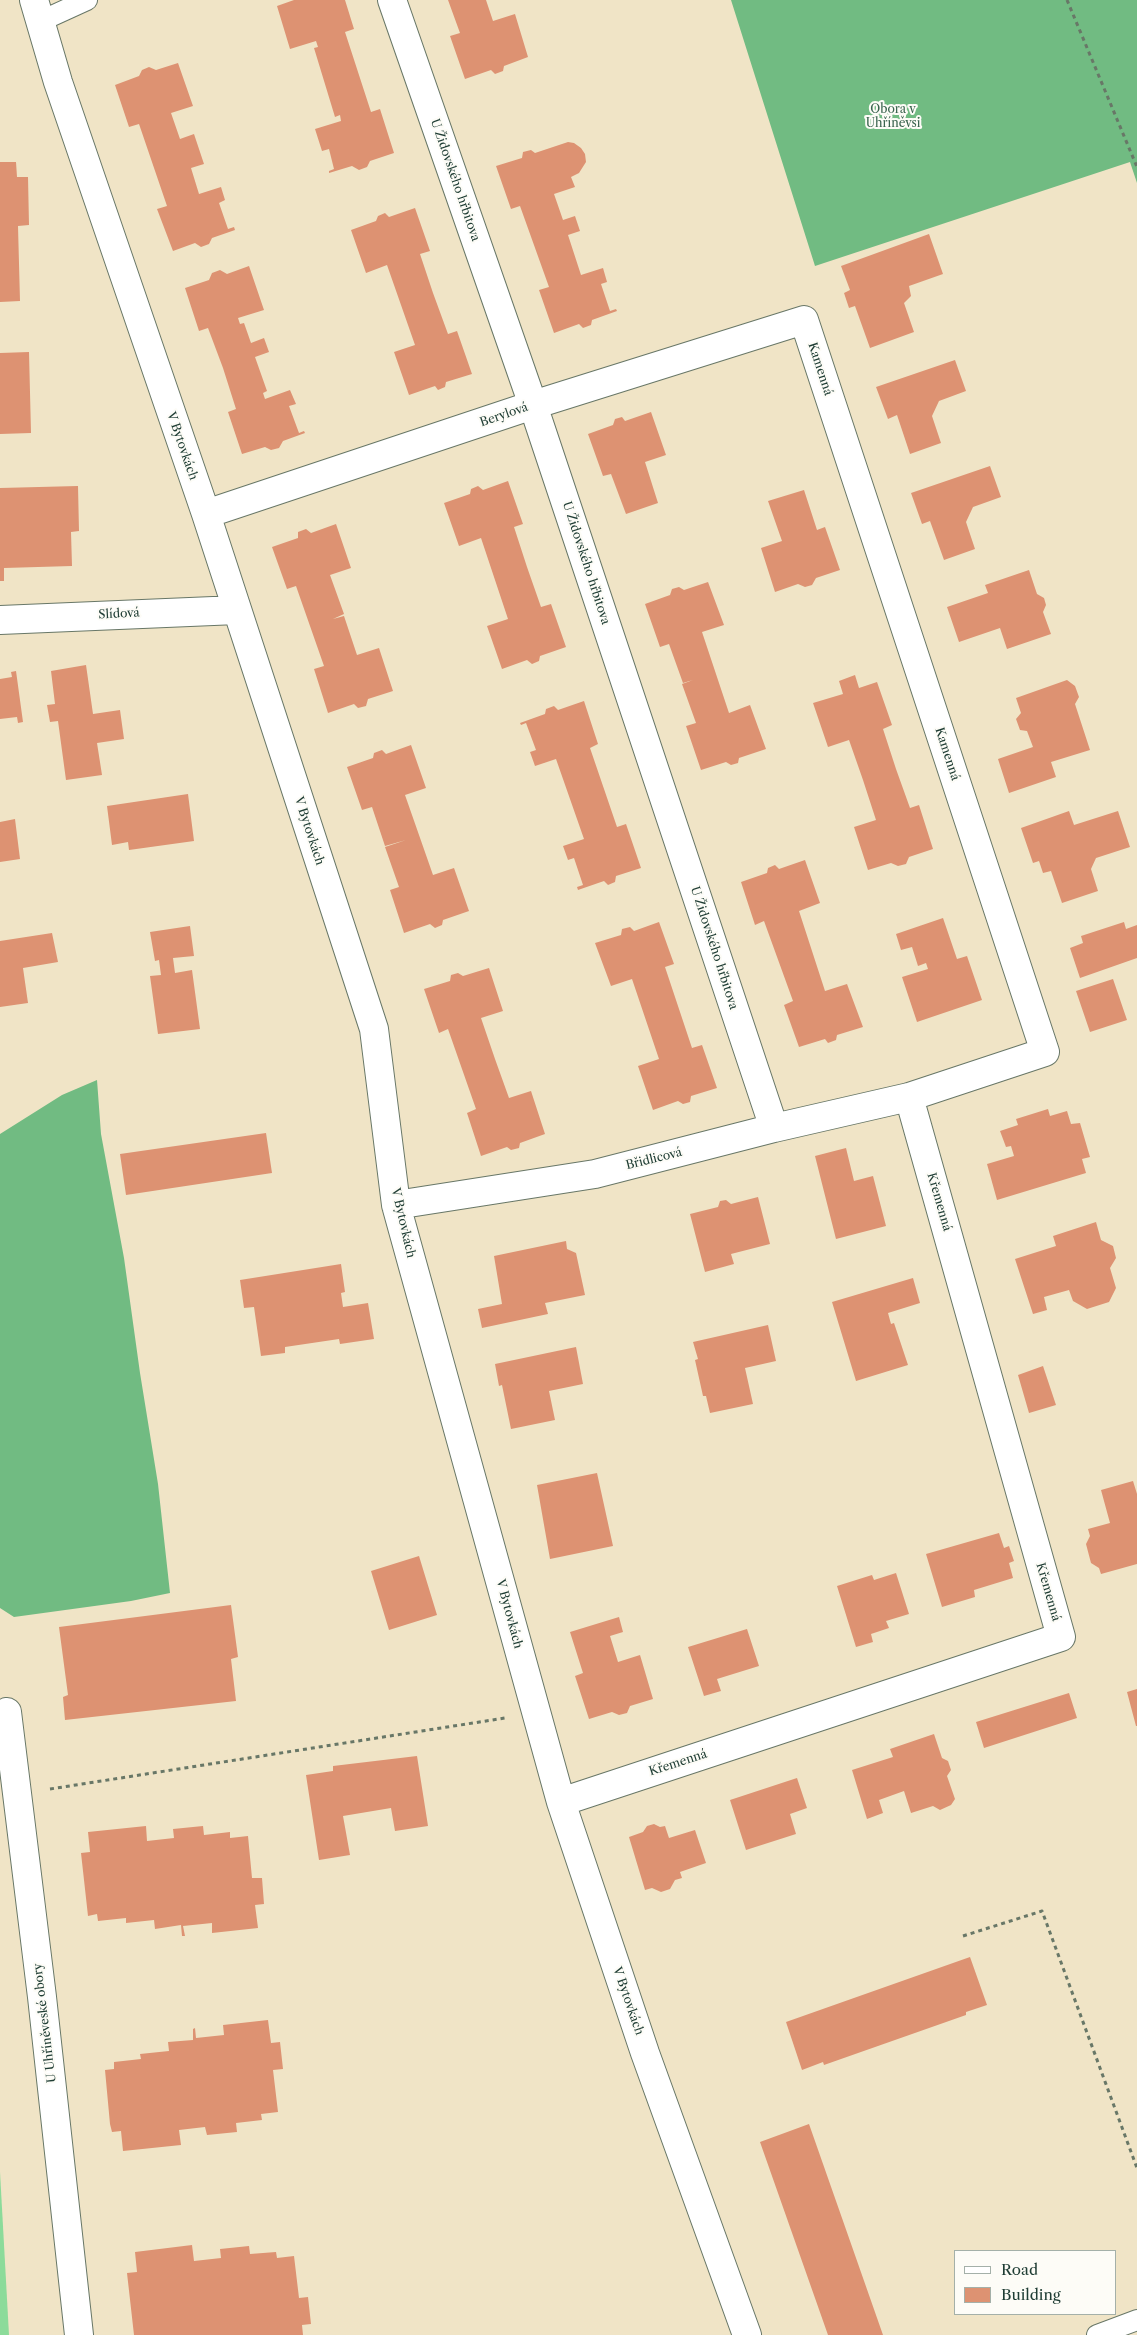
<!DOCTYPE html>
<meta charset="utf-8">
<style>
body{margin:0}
#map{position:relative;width:1137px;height:2335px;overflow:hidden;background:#f0e4c6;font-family:"Libre Caslon Text",serif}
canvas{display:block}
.legend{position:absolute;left:954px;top:2250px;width:162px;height:65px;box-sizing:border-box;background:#fdfcf7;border:1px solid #a4b0a9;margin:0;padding:6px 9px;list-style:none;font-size:15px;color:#1f3d34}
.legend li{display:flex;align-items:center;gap:10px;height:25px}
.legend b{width:25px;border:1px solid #a4b0a9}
</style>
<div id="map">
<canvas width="1137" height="2335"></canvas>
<ul class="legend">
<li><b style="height:6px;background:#fff"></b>Road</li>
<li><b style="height:14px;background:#dd9272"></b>Building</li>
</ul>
</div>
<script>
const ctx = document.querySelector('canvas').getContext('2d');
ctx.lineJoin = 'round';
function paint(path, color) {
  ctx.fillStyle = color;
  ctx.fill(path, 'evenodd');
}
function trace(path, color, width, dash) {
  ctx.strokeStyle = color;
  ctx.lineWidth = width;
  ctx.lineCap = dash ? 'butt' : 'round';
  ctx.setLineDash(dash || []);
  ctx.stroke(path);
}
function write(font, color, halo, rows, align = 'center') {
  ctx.font = font + ' "Libre Caslon Text",serif';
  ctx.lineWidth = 4;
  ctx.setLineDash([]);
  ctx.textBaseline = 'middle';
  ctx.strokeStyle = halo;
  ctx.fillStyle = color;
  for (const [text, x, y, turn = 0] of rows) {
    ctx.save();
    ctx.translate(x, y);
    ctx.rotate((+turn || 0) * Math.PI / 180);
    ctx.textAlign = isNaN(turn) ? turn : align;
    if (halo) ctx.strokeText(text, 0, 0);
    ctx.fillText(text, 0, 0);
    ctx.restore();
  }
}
paint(new Path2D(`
 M0 2172 9 2335H0Z`), '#8cdb9a');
paint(new Path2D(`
 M731 0H1137V183L1130 162 815 266Z
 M97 1080 101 1134 124 1258 140 1373 158 1484 170 1593 131 1601 14 1617 0 1608V1134L62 1095Z`), '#71bb82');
paint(new Path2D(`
 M294 0H345L354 29 345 32 371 112 380 109 394 153 370 161 367 167 359 170 352 166 329 173V171L334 169 329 149 322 151 315 129 341 121 340 115 335 117 314 48 318 47 316 41 290 49 277 6Z
 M448 0H486L493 21 515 14 528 57 504 66 503 71 495 74 491 70 465 79 450 36 460 33Z
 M178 63 193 106 171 113 180 139 194 134 204 164 191 168 199 194 221 187 225 200 219 203 228 229 234 227 235 230 212 238 209 244 201 247 195 243 173 251 157 209 167 206 139 124 129 127 115 85 139 76 142 70 149 67 156 70Z
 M568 142 574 143 581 148 585 154 586 162 579 173 571 177 575 187 554 194 563 220 575 216 580 231 568 235 581 275 603 268 607 282 601 284 610 311 616 309 617 311 592 320 591 325 583 328 579 324 554 333 539 290 549 287 520 206 511 209 496 166 522 158 523 152 531 150 535 153Z
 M0 162H16L17 177H28L29 225 18 226 20 301 0 302Z
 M415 208 430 251 420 254 433 293 448 334 457 331 472 374 446 382 445 387 438 390 435 386 409 395 394 352 415 345 387 265 366 273 351 230 376 221 378 216 385 213 389 217Z
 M929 234 943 274 909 286 911 296 904 303 914 332 870 348 855 306 849 308 844 293 850 290 841 266Z
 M249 266 264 310 238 318 240 324 244 323 251 343 264 338 269 352 255 357 267 391 263 393 265 399 290 390 296 404 289 406 299 433 304 431 305 433 283 441 279 448 271 450 265 447 242 454 228 412 236 409 223 368 208 328 199 331 185 288 209 280 212 273 220 270 227 274Z
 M29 352 31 433 0 434V353Z
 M955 360 966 391 939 401 932 416 941 443 910 454 897 415 888 419 876 387Z
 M651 412 666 455 645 462 658 503 626 514 611 474 603 476 588 434 613 425 615 419 622 417 625 421Z
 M990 466 1001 497 973 507 966 522 975 549 944 560 930 521 922 524 911 493Z
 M508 481 523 524 514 527 527 567 541 607 551 604 566 647 540 656 539 661 532 664 527 660 502 669 487 626 508 619 481 538 459 546 444 503 470 494 471 489 478 486 483 490Z
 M78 486 79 531 71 532 72 566 4 568V581H0V488Z
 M804 490 817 530 825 527 840 570 816 578 812 585 805 587 798 584 775 592 761 548 782 541 768 501Z
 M336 524 351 568 330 575 344 614 333 619 344 616 357 655 379 648 393 691 368 699 366 706 358 708 354 704 328 713 314 669 324 666 296 586 287 589 272 547 298 538V532L306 529 311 533Z
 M1029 570 1037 594 1044 598 1046 605 1043 612 1051 634 1007 649 1000 628 959 642 947 607 988 593 985 585Z
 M708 582 724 625 702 632 729 713 750 705 766 749 739 758 738 763 731 765 726 762 701 770 686 726 696 723 682 684 693 680 683 683 669 644 660 647 645 604 670 595 672 589 679 587 684 590Z
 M86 665 93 714 120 710 124 739 97 743 102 775 66 780 58 721 50 722 47 705 55 704 51 671Z
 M16 671 23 722 18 723 17 717 0 719V679L12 677 11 672Z
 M855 675 859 688 877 682 892 725 883 729 896 769 910 808 919 805 933 849 909 857 906 864 898 866 891 863 868 870 854 827 876 820 863 780 849 740 828 747 813 703 843 694 839 681Z
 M1067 680 1075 686 1079 697 1075 704 1090 750 1051 762 1056 777 1009 793 998 759 1033 747 1027 731 1020 730 1016 719 1021 713 1016 698Z
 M584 701 598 744 590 748 617 827 626 824 641 868 616 876 615 882 608 885 604 881 578 890 577 887 583 885 574 858 568 860 563 846 584 839 556 759 535 766 530 752 536 750 526 723 521 725 520 723 545 714 546 709 554 706 558 710Z
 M411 745 426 788 405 795 433 875 454 868 469 911 443 920 442 925 435 928 430 924 404 933 390 890 399 887 385 847 406 840 385 846 372 807 362 810 347 767 373 758 374 753 382 750 386 754Z
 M188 794 194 841 129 850 128 842 112 845 107 806Z
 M1069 811 1074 825 1118 811 1130 847 1096 858 1091 869 1098 891 1062 903 1051 871 1043 873 1039 861 1033 863 1021 828Z
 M15 819 20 859 0 862V822Z
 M805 860 820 903 799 911 825 991 847 984 863 1027 837 1035 836 1040 828 1043 825 1039 799 1047 784 1005 793 1001 764 921 755 925 741 882 767 873 768 868 775 865 779 869Z
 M943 918 957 959 967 956 982 1000 917 1022 902 977 928 969 926 963 918 966 912 947 901 950 896 934Z
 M659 922 674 964 665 967 692 1048 702 1045 717 1088 691 1096 690 1102 683 1104 678 1101 653 1110 638 1066 659 1059 632 979 611 986 595 943 621 935 622 929 630 927 634 931Z
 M1124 922 1126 929 1137 925V958L1080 978 1070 948 1083 943 1081 936Z
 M190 926 194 956 173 958 175 973 192 970 200 1029 158 1034 150 976 161 975 159 960 155 961 150 932Z
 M52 933 58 962 23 968 28 1003 0 1007V941Z
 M489 968 503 1011 481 1018 495 1059 509 1098 531 1091 545 1134 520 1143 519 1148 511 1150 507 1147 481 1156 467 1113 476 1109 448 1029 439 1033 424 989 450 981 451 975 458 973 463 976Z
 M1113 979 1127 1020 1090 1032 1076 991Z
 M1048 1109 1050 1116 1067 1111 1071 1124 1080 1123 1090 1157 1082 1159 1086 1173 997 1200 987 1164 1014 1156 1011 1146 1006 1147 1000 1131 1018 1125 1016 1119Z
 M266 1133 272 1173 126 1195 120 1154Z
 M846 1148 854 1181 873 1176 886 1226 836 1239 815 1156Z
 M758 1197 770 1244 731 1254 734 1264 705 1272 690 1214 718 1207 720 1201 726 1200 731 1204Z
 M1096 1222 1101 1240 1113 1246 1116 1258 1110 1268 1116 1288 1109 1302 1087 1309 1073 1301 1069 1290 1044 1297 1047 1310 1033 1314 1015 1259 1056 1246 1053 1236Z
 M566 1241 567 1249 576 1253 585 1295 545 1303 548 1314 482 1328 478 1309 502 1304 494 1256Z
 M341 1264 345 1292 341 1293 343 1307 368 1303 374 1339 340 1344 339 1339 285 1347V1353L261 1356 254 1307 244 1308 240 1280Z
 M913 1278 920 1303 888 1313 891 1324 894 1323 908 1365 856 1381 832 1302Z
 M768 1325 776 1361 745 1368 753 1404 710 1413 706 1396H703L695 1360 698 1359 693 1342Z
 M576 1347 583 1384 549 1391 555 1420 511 1429 502 1385 499 1386 495 1364Z
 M1043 1366 1056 1405 1029 1413 1018 1375Z
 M597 1473 613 1546 550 1559 537 1485Z
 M1133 1481 1137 1494V1564L1101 1574 1099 1568 1091 1563 1086 1544 1090 1536 1088 1529 1110 1523 1101 1490Z
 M999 1533 1004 1548 1009 1546 1014 1561 1009 1563 1013 1578 974 1590 975 1597 942 1607 926 1554Z
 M419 1556 437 1615 389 1630 371 1571Z
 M896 1573 909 1614 886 1621 889 1628 871 1634 873 1642 856 1647 837 1586 872 1575 874 1580Z
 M231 1605 238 1657 231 1659 236 1701 65 1720 63 1697 68 1695 59 1627Z
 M619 1617 623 1632 610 1636 618 1662 640 1655 653 1699 630 1706 627 1713 619 1715 612 1712 589 1719 575 1676 583 1673 570 1632Z
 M747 1629 759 1666 717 1679 721 1691 704 1696 688 1647Z
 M1137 1689V1726H1136L1127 1692Z
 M1069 1693 1077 1718 984 1748 976 1722Z
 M934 1734 942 1758 948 1761 951 1770 947 1776 955 1799 951 1805 940 1810 933 1806 911 1813 904 1791 879 1800 883 1813 867 1819 852 1770 893 1757 890 1749Z
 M417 1756 428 1826 395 1831 391 1808 343 1816 350 1855 319 1860 306 1775 333 1771V1766Z
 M797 1778 807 1808 790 1814 796 1834 746 1850 730 1800Z
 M654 1824 660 1827 665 1826 669 1838 695 1830 706 1863 680 1872 682 1878 675 1880 670 1889 661 1892 652 1888 645 1890 629 1837 643 1832 647 1826Z
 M146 1826 147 1841 174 1838 173 1829 203 1826 204 1835 230 1832V1838L248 1836 252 1878H262L264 1904 255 1905 258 1928 212 1933V1923L183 1926 185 1936H182L181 1925 155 1929 154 1920 126 1923V1918L98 1921 97 1914 88 1916 81 1853 90 1852 88 1832Z
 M970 1957 987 2005 966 2012V2015L824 2065 823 2062 802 2070 786 2022Z
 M268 2020 271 2043 280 2042 283 2069 273 2070 278 2112 261 2114 262 2120 236 2123 237 2132 207 2135 205 2127 179 2130 181 2145 123 2151 121 2131 112 2132 110 2124 105 2070 114 2069V2062L141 2059 140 2054 169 2051 168 2042 193 2040V2029L195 2028 196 2038 224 2035 223 2025Z
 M809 2124 883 2335H828L760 2142Z
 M192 2245 194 2261 221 2258 220 2249 249 2246 250 2254 276 2252 277 2258 294 2256 299 2298 308 2297 311 2324 302 2325 303 2335H134L127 2273 137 2272 135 2252Z`), '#dd9272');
const lane = new Path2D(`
 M41 21 87 0
 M1097 2335 1137 2320`);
const street = new Path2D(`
 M34 0 58 82 206 514 374 1029 396 1205 561 1802 645 2053 747 2335
 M392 0 533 405 774 1128
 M206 514 533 405 804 320 1045 1052 909 1097 774 1128 595 1174 396 1205
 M0 620 237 610
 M7 1712 42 1997 79 2335
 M561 1802 1061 1637 909 1097`);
trace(lane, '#687767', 22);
trace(street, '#687767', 30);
trace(new Path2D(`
 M1067 0 1137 167
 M50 1789 505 1718
 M963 1936 1042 1911 1137 2168`), '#687767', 3, [4, 4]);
trace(lane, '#fff', 20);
trace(street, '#fff', 28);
write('12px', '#3a644e', '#fdfcf7', [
 ["Obora v",893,110],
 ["Uhříněvsi",893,124]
]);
write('12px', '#1f3d34', '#fdfcf7', [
 ["U Židovského hřbitova",455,180,71],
 ["Kamenná",820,369,72],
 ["Berylová",504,415,-19],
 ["V Bytovkách",182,446,71],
 ["U Židovského hřbitova",586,563,72],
 ["Slídová",119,614,-3],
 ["Kamenná",947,754,72],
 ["V Bytovkách",309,831,72],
 ["U Židovského hřbitova",714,948,72],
 ["Břidlicová",654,1159,-14],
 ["Křemenná",939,1202,74],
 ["V Bytovkách",403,1223,77],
 ["Křemenná",1048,1592,74],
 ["V Bytovkách",509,1614,75],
 ["Křemenná",678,1763,-18],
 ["V Bytovkách",628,2001,71],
 ["U Uhříněveské obory",45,2023,-97]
]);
</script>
